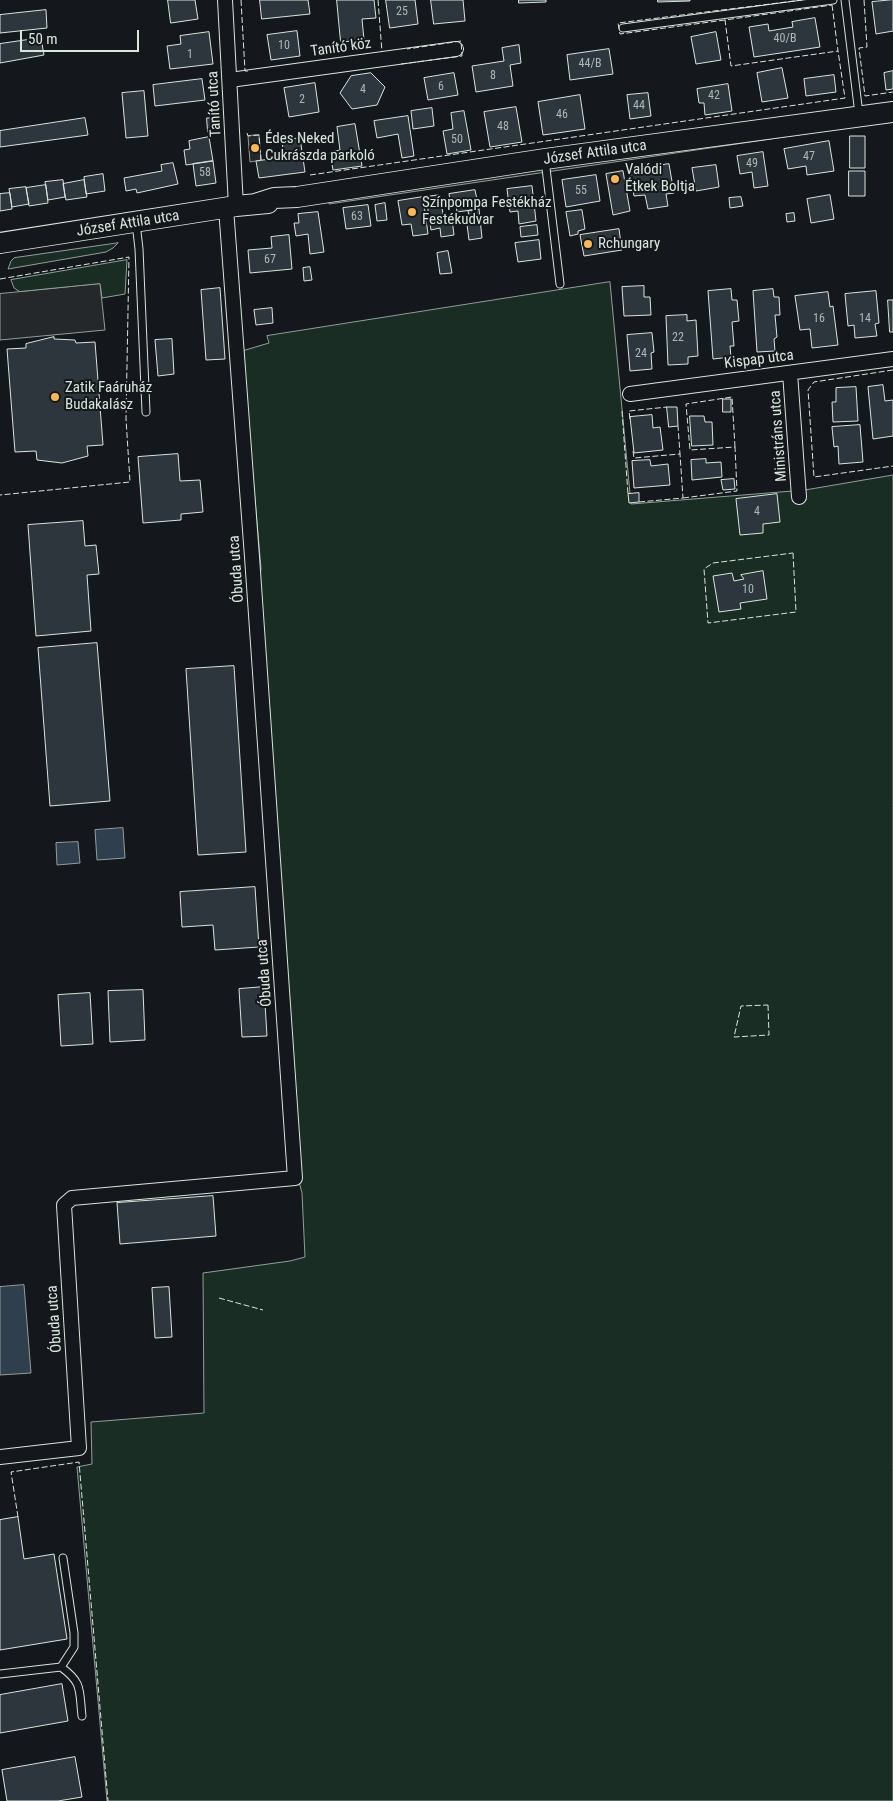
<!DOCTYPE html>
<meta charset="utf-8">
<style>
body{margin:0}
#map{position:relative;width:893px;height:1801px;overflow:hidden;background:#14181c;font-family:"Roboto Condensed",sans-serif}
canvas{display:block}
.scale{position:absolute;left:20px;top:30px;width:119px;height:22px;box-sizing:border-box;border:2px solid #d8e6dc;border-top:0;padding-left:6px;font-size:15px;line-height:18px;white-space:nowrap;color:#d8e6dc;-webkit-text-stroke:4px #14181c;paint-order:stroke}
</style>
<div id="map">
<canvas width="893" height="1801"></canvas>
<div class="scale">50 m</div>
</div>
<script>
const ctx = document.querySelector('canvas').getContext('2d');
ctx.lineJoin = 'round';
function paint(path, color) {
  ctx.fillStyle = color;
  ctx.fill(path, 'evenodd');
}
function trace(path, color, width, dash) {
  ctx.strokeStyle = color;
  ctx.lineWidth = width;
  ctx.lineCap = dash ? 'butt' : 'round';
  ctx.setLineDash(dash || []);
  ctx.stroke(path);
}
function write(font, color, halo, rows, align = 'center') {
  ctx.font = font + ' "Roboto Condensed",sans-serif';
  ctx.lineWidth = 4;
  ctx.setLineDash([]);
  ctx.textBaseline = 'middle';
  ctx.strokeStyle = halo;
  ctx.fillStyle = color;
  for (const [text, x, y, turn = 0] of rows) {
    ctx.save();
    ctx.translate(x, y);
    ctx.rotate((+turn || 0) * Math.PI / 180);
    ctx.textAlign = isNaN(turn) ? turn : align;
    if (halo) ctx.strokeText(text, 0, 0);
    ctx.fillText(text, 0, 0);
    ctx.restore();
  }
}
const green = new Path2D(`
 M118 243 113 248 106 252 8 269 11 261 14 258Z
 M127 260 125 294 102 298 100 284 20 292 14 288 11 280Z
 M610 282 631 504 805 490 893 475V1801H107L77 1467 92 1464 91 1422 204 1413 203 1273 290 1261 305 1257 302 1193 297 1174 258 595 261 568 242 351 269 343 267 336Z`);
paint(green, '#1a2d24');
trace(green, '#939e99', 1);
const parking = new Path2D(`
 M893 121 329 204 328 198Z
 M259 135 261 160 250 162 248 136Z
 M100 284 105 330 0 340V294Z`);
paint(parking, '#24282b');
trace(parking, '#939e99', 1);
const water = new Path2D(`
 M123 828 125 858 97 860 95 830Z
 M78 842 80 863 57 865 56 843Z
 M24 1285 31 1373 0 1375V1287Z`);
paint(water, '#2f3f4d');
trace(water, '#939e99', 1);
const building = new Path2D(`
 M168 0H195L198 19 171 23Z
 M260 0H308L310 14 262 19Z
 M337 0H374L376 18 362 19 364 40 341 42Z
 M386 0H415L418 24 390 28Z
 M431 0H463L465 21 434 24Z
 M519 0H546V2L519 3Z
 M658 0H690V1L658 2Z
 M893 0V31L876 34 872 2Z
 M46 10 47 28 0 33V15Z
 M815 18 820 47 754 57 749 27 768 24 769 31 793 27 792 22Z
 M297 31 300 56 271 60 267 35Z
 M209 32 213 64 170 69 167 46 181 44 180 36Z
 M716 32 721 60 696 64 691 37Z
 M41 38 44 55 0 63V44Z
 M519 45 521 63 510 65 513 86 476 92 472 66 504 61 502 48Z
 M609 49 613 74 570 80 567 55Z
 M782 68 788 98 762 102 757 73Z
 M893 71V89L886 90 884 73Z
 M371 73 385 87 377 105 352 109 340 93 351 76Z
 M454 73 458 95 428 100 424 78Z
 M834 75 836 92 806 96 804 79Z
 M202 79 205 100 155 106 153 85Z
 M315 83 319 112 289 117 284 88Z
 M728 84 732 111 705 115 704 103H699L697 89Z
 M144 91 148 136 126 138 122 93Z
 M648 93 651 116 630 119 627 95Z
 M580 95 585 129 543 135 538 102Z
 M516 107 522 142 490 147 484 112Z
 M432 108 434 126 413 129 411 111Z
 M464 111 471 150 447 154 443 131 453 129 451 113Z
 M408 116 414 156 402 158 398 134 377 138 374 121Z
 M85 118 88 135 0 147V131Z
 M207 118H218L219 132H208Z
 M355 124 362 166 333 170 330 152 340 150 337 127Z
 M850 136H865V168H850Z
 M209 137 213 161 186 165 184 150 190 149 189 141Z
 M300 138 305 172 259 178 256 161 284 157 282 141Z
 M829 141 834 171 807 175 806 166 788 169 784 149Z
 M763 152 768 186 754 188 752 172 740 174 737 156Z
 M213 161 216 183 196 186 193 164Z
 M173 163 178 184 137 193 136 189 126 191 124 178 162 171 161 165Z
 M669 164 674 193 666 194 668 206 648 209 645 195 634 196 630 170Z
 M716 165 719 187 696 191 692 168Z
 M623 171 630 211 613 215 606 174Z
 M849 171H865V196H849Z
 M103 174 105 191 86 194 84 177Z
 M596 175 600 201 566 207 562 180Z
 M63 180 65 197 48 200 45 182Z
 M84 180 87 197 66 200 63 184Z
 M46 185 48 203 29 206 26 188Z
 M532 186 536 221 519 224 518 211 510 212 507 189Z
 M26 187 29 204 12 207 9 189Z
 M475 190 479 209 457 212 456 206H451L449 194Z
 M10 193 12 209 0 211V194Z
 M440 195 444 220 452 219 454 235 441 237 440 228 431 230 426 197Z
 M830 195 834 219 811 223 807 199Z
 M423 197 428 234 413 236 411 224 402 225 398 201Z
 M741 197 743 206 730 208 729 198Z
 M385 203 387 220 377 221 375 205Z
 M368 205 371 226 346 229 343 208Z
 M479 209 482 238 469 240 466 217 469 216 468 211Z
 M582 210 585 229 578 231V234L570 236 566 212Z
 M318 212 324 252 310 254 308 234 296 236 294 223H299L298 214Z
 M794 213 795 221 787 222 786 214Z
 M537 225 538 235 521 237 520 227Z
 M619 229 622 250 584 256 580 235Z
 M289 235 292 269 250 273 248 250 272 248 271 237Z
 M539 240 541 259 518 262 515 243Z
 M448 251 452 273 440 274 437 253Z
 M310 267 312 280 304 281 303 268Z
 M644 286V297H650L651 315 624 316 622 287Z
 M220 288 225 359 206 360 201 290Z
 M731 289 732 300H737L739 321 732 322 734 346H730L731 357 713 359 708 291Z
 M773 289 774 297H779L780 315H775L777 337 774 339 775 351 757 352 753 291Z
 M876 291 879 323 875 324 877 336 855 338 854 325 848 326 845 294Z
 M828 292 830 307 833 306 838 345 812 348 810 329 800 330 795 296Z
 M888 300H893V332H890Z
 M272 308 273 323 256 325 254 310Z
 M687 315V321L696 320 698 356 688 357V364L668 365 666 316Z
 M652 333 654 352 651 353 652 369 630 371 627 335Z
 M54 337V339L75 340 76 343 95 342 103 445 87 446 88 456 62 463 37 460 36 451 15 452 7 349 26 348V344Z
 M172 339 174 374 158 376 155 340Z
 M883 385 885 401 893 400V436L873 439 868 387Z
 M856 387 858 421 833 422 832 402H836V388Z
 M723 399H731V412H723Z
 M667 407H677L678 426 669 427Z
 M652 415 653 428 660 427 663 450 634 453 630 417Z
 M690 416H704L705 422H712L713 445 692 446Z
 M860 425 863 462 839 464 838 446 834 447 832 427Z
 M178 454 180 481 200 480 203 512 181 514V520L143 523 138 457Z
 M706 459V463L721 462 722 477 692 480 691 460Z
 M650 460 651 466 668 464 670 485 634 488 632 461Z
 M734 479 735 489 723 490 721 480Z
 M639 493V502L629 503 628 494Z
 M777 494 780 522 763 524V533L740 535 736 499Z
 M83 521 85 546 96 545 99 574 87 575 91 631 36 636 28 525Z
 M763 571 767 599 740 603 741 609 719 612 713 576 732 573 734 581 744 579 741 575Z
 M97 643 110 801 50 806 38 648Z
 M234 666 246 852 198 855 186 669Z
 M255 887 259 947 215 950 213 925 182 927 180 892Z
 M264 987 267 1036 242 1037 239 989Z
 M143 990 145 1040 110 1042 108 991Z
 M90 993 93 1044 61 1046 58 995Z
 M213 1196 216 1236 120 1244 117 1203Z
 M169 1287 172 1337 155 1338 152 1288Z
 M18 1517 24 1559 54 1554 67 1639 0 1650V1520Z
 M62 1684 68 1721 0 1733V1695Z
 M75 1757 82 1797 58 1801H7L2 1770Z`);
paint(building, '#2c363c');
trace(building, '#d8e6dc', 1);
const service = new Path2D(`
 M845 0 859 114
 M623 28 833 0
 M545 160 560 284
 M136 223 139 249 146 412
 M61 1667 74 1647V1633L63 1558
 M0 1674 61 1667C83 1683 79 1690 82 1716`);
const minor = new Path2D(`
 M225 0 236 206
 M230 80 456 49
 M790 373 799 497
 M630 394 893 359
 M0 1457 79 1448 64 1205 72 1198 295 1178 252 557 226 208`);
const secondary = new Path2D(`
 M255 204 274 198 297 197 545 159 893 112
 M0 243 236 206 268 203`);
trace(service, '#d8e6dc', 9);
trace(minor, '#d8e6dc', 16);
trace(secondary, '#d8e6dc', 22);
trace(service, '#14181c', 7);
trace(minor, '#14181c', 14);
trace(secondary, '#14181c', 20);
trace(new Path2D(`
 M241 0 245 71H248
 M378 0 382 52
 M864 0 867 47 859 48 865 96 893 92
 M832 5 838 51 731 66 725 20Z
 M725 20 620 34 618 23 802 0
 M401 64 462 56 461 41 407 49
 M247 133 248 136 259 135 261 160
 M310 175 845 98 838 51
 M0 279 129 257 126 419 130 482 0 495
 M893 370 814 382 808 390 814 477 893 466
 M622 411 628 494
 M630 419 629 411 667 407
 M633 451 634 458 680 454 678 426
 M683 498 737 491 735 447 690 450 686 404 732 397 735 447
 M639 502 683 498 680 454
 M793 553 796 612 708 623 704 569 713 563Z
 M768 1005 769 1035 734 1037 741 1006Z
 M219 1298 263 1310
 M18 1517 11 1472 79 1462 108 1801`), '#d8e6dc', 1, [6, 2.5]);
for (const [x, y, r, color] of [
 [255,148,5,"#ffb74d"],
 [615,179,5,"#ffb74d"],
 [412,212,5,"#ffb74d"],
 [588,244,5,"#ffb74d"],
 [55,397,5,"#ffb74d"]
]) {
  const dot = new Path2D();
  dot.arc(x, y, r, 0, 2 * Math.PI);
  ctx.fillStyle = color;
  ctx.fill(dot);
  trace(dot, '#14181c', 2);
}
write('12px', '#adbab4', null, [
 ["25",402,12],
 ["40/B",785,39],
 ["10",284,46],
 ["1",190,55],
 ["44/B",590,64],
 ["8",493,76],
 ["6",441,87],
 ["4",363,90],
 ["42",714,96],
 ["2",302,100],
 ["44",639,106],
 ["46",562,115],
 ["48",503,127],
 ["50",457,140],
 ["47",809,157],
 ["49",752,164],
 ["58",205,173],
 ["55",581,191],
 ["63",357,217],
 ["67",270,260],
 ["16",819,319],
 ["14",865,319],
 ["22",678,338],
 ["24",641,354],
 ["4",757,512],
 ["10",748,590]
]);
write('15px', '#d8e6dc', '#14181c', [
 ["Tanító köz",341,48,-8],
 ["Tanító utca",215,104,-93],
 ["József Attila utca",595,153,-8],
 ["József Attila utca",128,224,-9],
 ["Kispap utca",759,360,-7],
 ["Ministráns utca",779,436,-94],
 ["Óbuda utca",237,569,-94],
 ["Óbuda utca",265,973,-94],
 ["Óbuda utca",55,1319,-94]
]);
write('15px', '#d8e6dc', '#14181c', [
 ["Édes Neked",265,139],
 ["Cukrászda parkoló",265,156],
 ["Valódi",625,170],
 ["Étkek Boltja",625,187],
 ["Színpompa Festékház",422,203],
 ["Festékudvar",422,220],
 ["Rchungary",598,244],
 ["Zatik Faáruház",65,388],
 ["Budakalász",65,405]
], 'left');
</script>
